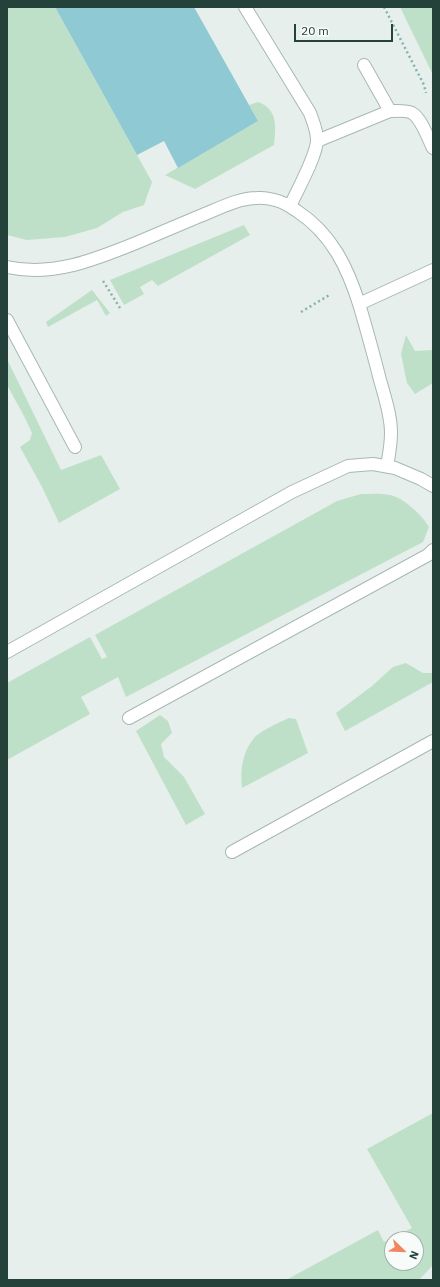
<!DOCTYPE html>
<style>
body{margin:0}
#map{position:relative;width:440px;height:1287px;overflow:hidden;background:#e6efeb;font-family:"IBM Plex Sans",sans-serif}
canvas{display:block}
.frame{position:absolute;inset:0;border:8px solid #24423a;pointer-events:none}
.north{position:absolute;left:384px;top:1231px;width:40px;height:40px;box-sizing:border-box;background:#f7fbf9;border:1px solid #a3b1ad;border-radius:50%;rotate:113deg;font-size:11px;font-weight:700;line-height:16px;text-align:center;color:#24423a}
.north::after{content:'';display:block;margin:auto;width:14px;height:18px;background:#f4845f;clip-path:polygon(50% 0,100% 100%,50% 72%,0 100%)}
.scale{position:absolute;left:294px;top:24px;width:99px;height:18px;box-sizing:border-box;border:2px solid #24423a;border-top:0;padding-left:5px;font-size:12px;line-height:14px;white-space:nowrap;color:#24423a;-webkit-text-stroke:3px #f7fbf9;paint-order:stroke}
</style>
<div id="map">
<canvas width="440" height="1287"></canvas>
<div class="frame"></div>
<div class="north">N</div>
<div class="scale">20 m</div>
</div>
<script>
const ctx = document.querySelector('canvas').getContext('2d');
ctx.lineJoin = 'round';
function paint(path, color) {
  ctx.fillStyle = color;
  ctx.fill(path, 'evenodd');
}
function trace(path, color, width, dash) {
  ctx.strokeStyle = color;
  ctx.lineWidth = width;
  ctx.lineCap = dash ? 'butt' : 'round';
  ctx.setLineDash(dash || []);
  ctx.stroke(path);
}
paint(new Path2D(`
 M7 7H55L152 182 144 205 123 212 97 228 65 237 27 240 7 235Z
 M400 7H433V75Z
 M258 102C278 109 276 127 274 145L195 189 165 175 258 121 249 105Z
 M244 225 250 235 158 286 152 280 140 287 144 294 124 305 110 280Z
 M92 290 110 313 106 316 97 300 48 327 46 322Z
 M406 335 415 351 433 350V383L415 394 407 383 401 354Z
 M7 359 61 470 101 455 120 489 59 523 42 487 20 447 30 440 32 433 24 416 7 385Z
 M361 494C370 494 381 493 390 495 404 498 422 515 429 527L423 542 126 697 118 677 81 697 90 714 7 760V683L90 637 102 659 107 657 95 635 337 501Z
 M406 663 423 673H433V682L345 731 336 713 372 686 393 667Z
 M160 715 168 721 172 733 161 744 164 757 184 777 205 814 186 825 136 731Z
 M289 718 296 719 308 753 242 788C240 770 242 753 254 738 260 731 280 722 289 718Z
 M433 1113V1265L419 1280H286L378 1230 384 1242 412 1228 367 1149ZM392 1239H416V1263H392Z`), '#bfe0c8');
paint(new Path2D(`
 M55 7H194L258 121 178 168 164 141 137 155Z`), '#8ec9d4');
const lane = new Path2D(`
 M245 7 310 113C313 122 317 130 317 140 317 155 297 191 290 206
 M364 65 390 111
 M317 141 390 111C396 111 406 110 412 113 421 118 428 138 433 148
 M7 267C52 277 94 260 136 243 157 234 179 225 200 216 218 209 238 198 257 198 271 197 286 203 297 211 332 234 348 268 360 307 367 331 374 356 380 380 385 398 391 415 391 433 391 445 389 455 387 466
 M359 304 433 270
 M7 320 75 447
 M7 652 292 492 348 466 373 464 395 468 421 479 433 486
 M129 718 428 555 433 550
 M232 852 433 741`);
trace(lane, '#a8b8b2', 14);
trace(new Path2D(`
 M384 7 424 85 426 93
 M103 281 120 308
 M301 312 331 294`), '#86b3a5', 2.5, [2, 3]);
trace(lane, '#fff', 12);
</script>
